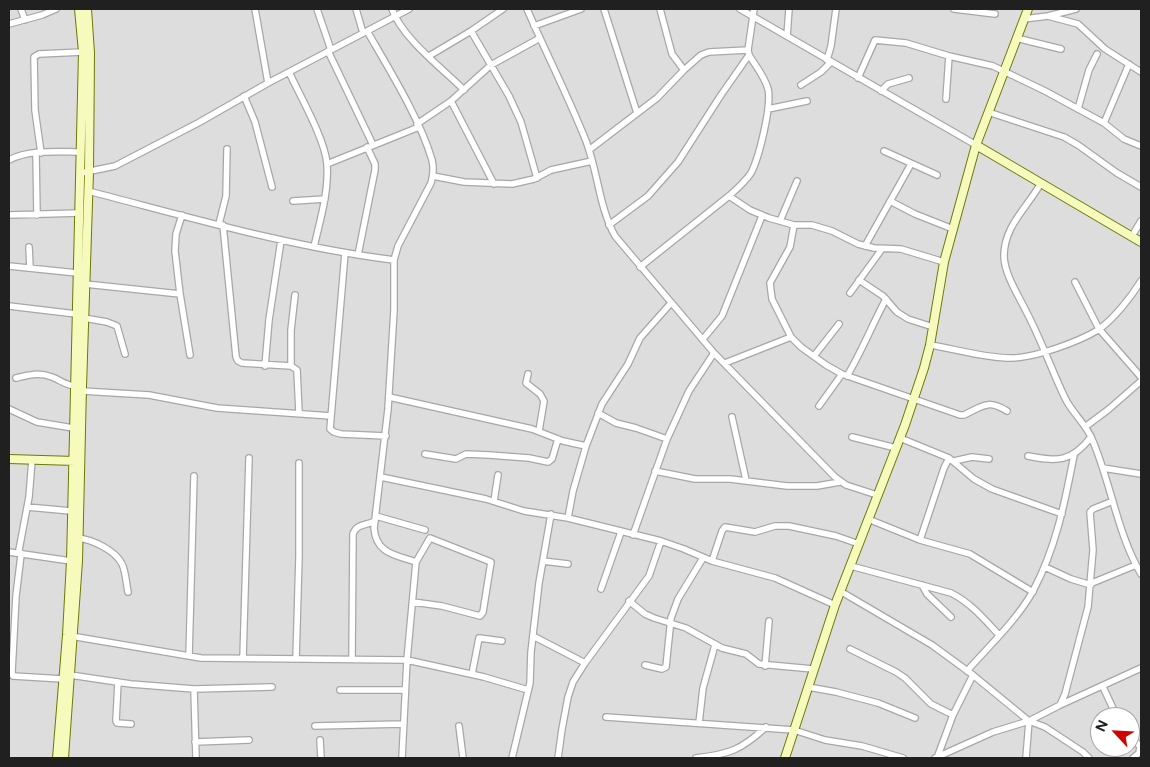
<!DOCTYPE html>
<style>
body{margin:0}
#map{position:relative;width:1150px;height:767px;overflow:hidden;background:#f1eee7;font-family:Figtree,sans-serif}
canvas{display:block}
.frame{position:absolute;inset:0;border:10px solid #202020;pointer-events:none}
.north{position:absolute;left:1090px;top:707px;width:50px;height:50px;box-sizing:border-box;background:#fff;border:1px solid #a6a6a6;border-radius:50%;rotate:295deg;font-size:14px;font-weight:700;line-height:20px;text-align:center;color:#202020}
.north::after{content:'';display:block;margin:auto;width:18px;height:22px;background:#d10200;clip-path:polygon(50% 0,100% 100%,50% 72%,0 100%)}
</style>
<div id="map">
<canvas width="1150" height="767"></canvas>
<div class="frame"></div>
<div class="north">N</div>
</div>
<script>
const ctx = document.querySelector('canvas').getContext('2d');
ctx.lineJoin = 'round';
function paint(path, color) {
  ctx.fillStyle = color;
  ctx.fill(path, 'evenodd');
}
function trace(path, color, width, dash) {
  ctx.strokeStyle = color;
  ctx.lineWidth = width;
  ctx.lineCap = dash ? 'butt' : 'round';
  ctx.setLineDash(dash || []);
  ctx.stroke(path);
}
paint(new Path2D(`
 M9 9H1141V758H9ZM1100 717H1130V747H1100Z`), '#dedddd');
const street = new Path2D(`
 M21 9 25 20
 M255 9 268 83
 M317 9 331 50
 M356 9 363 33
 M392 9C402 38 442 68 464 90
 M527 9C546 53 568 96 586 141 598 172 599 207 615 236L714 353 835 477 846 485 877 495
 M604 9 637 113
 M660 9 672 54 684 70
 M740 9 976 145
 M954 9 995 14
 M1048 16 1078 24 1105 49 1141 72
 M1024 19 1048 16 1076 9
 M9 24 42 15 56 9
 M534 26 581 9
 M367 31C389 69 420 119 432 160 434 168 433 176 431 183L398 246 394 260V310L388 409 374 528C376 554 396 555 416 562
 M471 31 509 96 521 122 537 178
 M787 36 789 9
 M1016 38 1061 49
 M328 51 373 145
 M429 56 471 31 503 9
 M827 60 831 46 836 9
 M289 72C300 96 325 139 327 164 329 192 320 220 314 247
 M858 78 875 40 906 43 949 56 993 66 1045 91 1104 123 1124 139 1141 146
 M801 85 821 72 831 62
 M881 91 888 84 909 78
 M244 96 255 122 272 187
 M946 99 949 56
 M451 101 494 184
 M768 109 807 101
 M1078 109 1089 70 1097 54
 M988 112 1064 137 1078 145 1117 173 1141 187
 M1104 123 1129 64
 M417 124 451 101 491 65 540 38
 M589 150 657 98 684 70 701 55 709 52 748 50
 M884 151 937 175
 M36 153 37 215
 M41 153 35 110 34 57 39 54 83 52
 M9 160C30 149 58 152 81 152
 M327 164 419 127
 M81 173 115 166 198 123 268 83 409 9
 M433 176 464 182 512 184 534 179 551 170 592 161
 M1041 183C1027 208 1004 226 1004 256 1004 274 1020 298 1028 315 1042 342 1052 371 1065 398 1072 413 1086 424 1092 439 1111 483 1117 533 1141 574
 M88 191C189 217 290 247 394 260
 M729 196 750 210 769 218 794 225H812L832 231 858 244 874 248 901 249 944 262
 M293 201 325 199
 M890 201 915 214 953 229
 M9 215 80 213
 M182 215 176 234 175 251 180 294 190 355
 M780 221 797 181
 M219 224 226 196 227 149
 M223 225 236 357 238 361 242 363 291 366 297 370 299 413
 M609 225 648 196 678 162 721 95 749 55
 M794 225 790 247 770 283 772 299 791 337 801 347 826 365 842 374 960 415H964C983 406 987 399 1007 411
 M1132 236 1141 221
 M865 246 911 164
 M29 247 30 268
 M345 253 330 429 334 432 341 434 386 436
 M358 255 375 170V164L367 147
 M9 266 77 273
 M640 267 729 196C737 189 745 182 751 173 759 158 772 105 768 89 765 77 755 65 749 55L748 50 754 9
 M859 280 883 296 897 312 908 319 933 327
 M1075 282 1099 329 1141 377
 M85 284 180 294
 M850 293 882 249
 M9 306 76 314
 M84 318 107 322 117 326 125 354
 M703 339 722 316 762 216
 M930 345C956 349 984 358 1011 358 1034 358 1078 342 1098 330 1114 319 1131 297 1141 281
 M814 356 839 324
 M725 363 791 337
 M265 366 269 320 281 240
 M291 366V330L295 295
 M528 374 526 383 540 394 544 401 539 431
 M847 376C862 351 872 325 886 299
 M16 378C28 375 39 372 52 377 60 380 65 385 74 386
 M82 391 149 395 217 408 331 416
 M389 397 532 429 563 441 586 446
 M819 406 842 374
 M9 409 37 422 73 428
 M598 413 616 423 636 428 667 439
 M732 417 746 480
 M1085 427 1109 409 1141 381
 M852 437 896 448
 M900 438 949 458 974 479 992 489 1062 514
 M425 454 456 459 466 454 489 455 529 458 548 462 552 459 558 439
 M1028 456C1057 462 1072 462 1091 437
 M32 460 29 497 19 550 21 555 16 596 12 672 13 676 63 679
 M954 461 972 457 989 459
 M1103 468 1141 474
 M655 471 695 479H730L787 486H817L840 482
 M381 477 486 499 524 511 568 518 661 541 684 549 712 561 775 578 835 605
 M494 501 498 475
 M27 507 71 511
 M376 516 425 530
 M568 518 573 491 586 446 602 404 628 364 640 338 671 303
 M868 519 920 540 970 554 1033 592
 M633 535 667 439 689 391 714 353
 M78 538C93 540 115 550 122 564 126 572 126 583 128 592
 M920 540 944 468 949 458
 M9 552 71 561
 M543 561 568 564
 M712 561 722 531 725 527 755 532 775 526H789L836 536 859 544
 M851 566 951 593C971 603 984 619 999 635
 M1045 567 1071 579 1091 585
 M1092 583 1136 565
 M922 585 927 594 951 617
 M601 589 621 532
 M840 591 932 645 973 675 1029 721 1045 727 1083 752 1089 758
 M629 601 645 614 654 618 686 628 722 648 746 654 759 664 813 669
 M71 636 201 658 407 660 484 677 528 690
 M533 636 585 663
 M850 649 896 672 905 678 931 704 953 715
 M189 656 194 476
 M243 658 249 458
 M296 659 299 557V463
 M352 659 353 534C357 523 366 526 375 521
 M645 665 662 669 666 667 671 618 678 599 703 558
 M765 666 769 621
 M967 671C989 646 1017 620 1033 591 1056 548 1065 502 1074 455
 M472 674 479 638 502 641
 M70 675 131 684 194 689 272 687
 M118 682 116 721 117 723 131 724
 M808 687 836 692 878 703 915 718
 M1103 687 1117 717
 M194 689 196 758
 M340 690H405
 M1060 705 1065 694 1088 607 1093 550 1090 512 1093 509 1113 501
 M606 717 794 730 825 740 862 746 903 758
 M699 723 703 688 715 645
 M315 726 403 724
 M459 726 463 758
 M1130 733 1140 747 1139 753 1133 758
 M320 740 321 758
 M195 742 249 740
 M402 758 407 660 416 562 430 538 491 562 483 612 480 616 442 606 413 602
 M512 758 530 683 531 652 539 583 551 514
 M558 758 562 729 568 697 573 682 585 663 649 576 661 541
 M696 758C730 754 741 750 766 727
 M935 758 993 732 1029 721 1060 705 1141 668
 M937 758 953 715 973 675
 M1026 758 1029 721`);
const secondary = new Path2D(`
 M976 145 1141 242
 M9 459 75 461
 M57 758 67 635 71 561 83 52 79 9
 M64 758 78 561 82 387 89 172 90 53 87 9
 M785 758 835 605 905 425 924 368 930 345 944 262 976 145 1028 9`);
trace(street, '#a7a7a7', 8);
trace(secondary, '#6c7a05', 10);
trace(street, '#fff', 5.5);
trace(secondary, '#f6fabc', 8);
</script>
